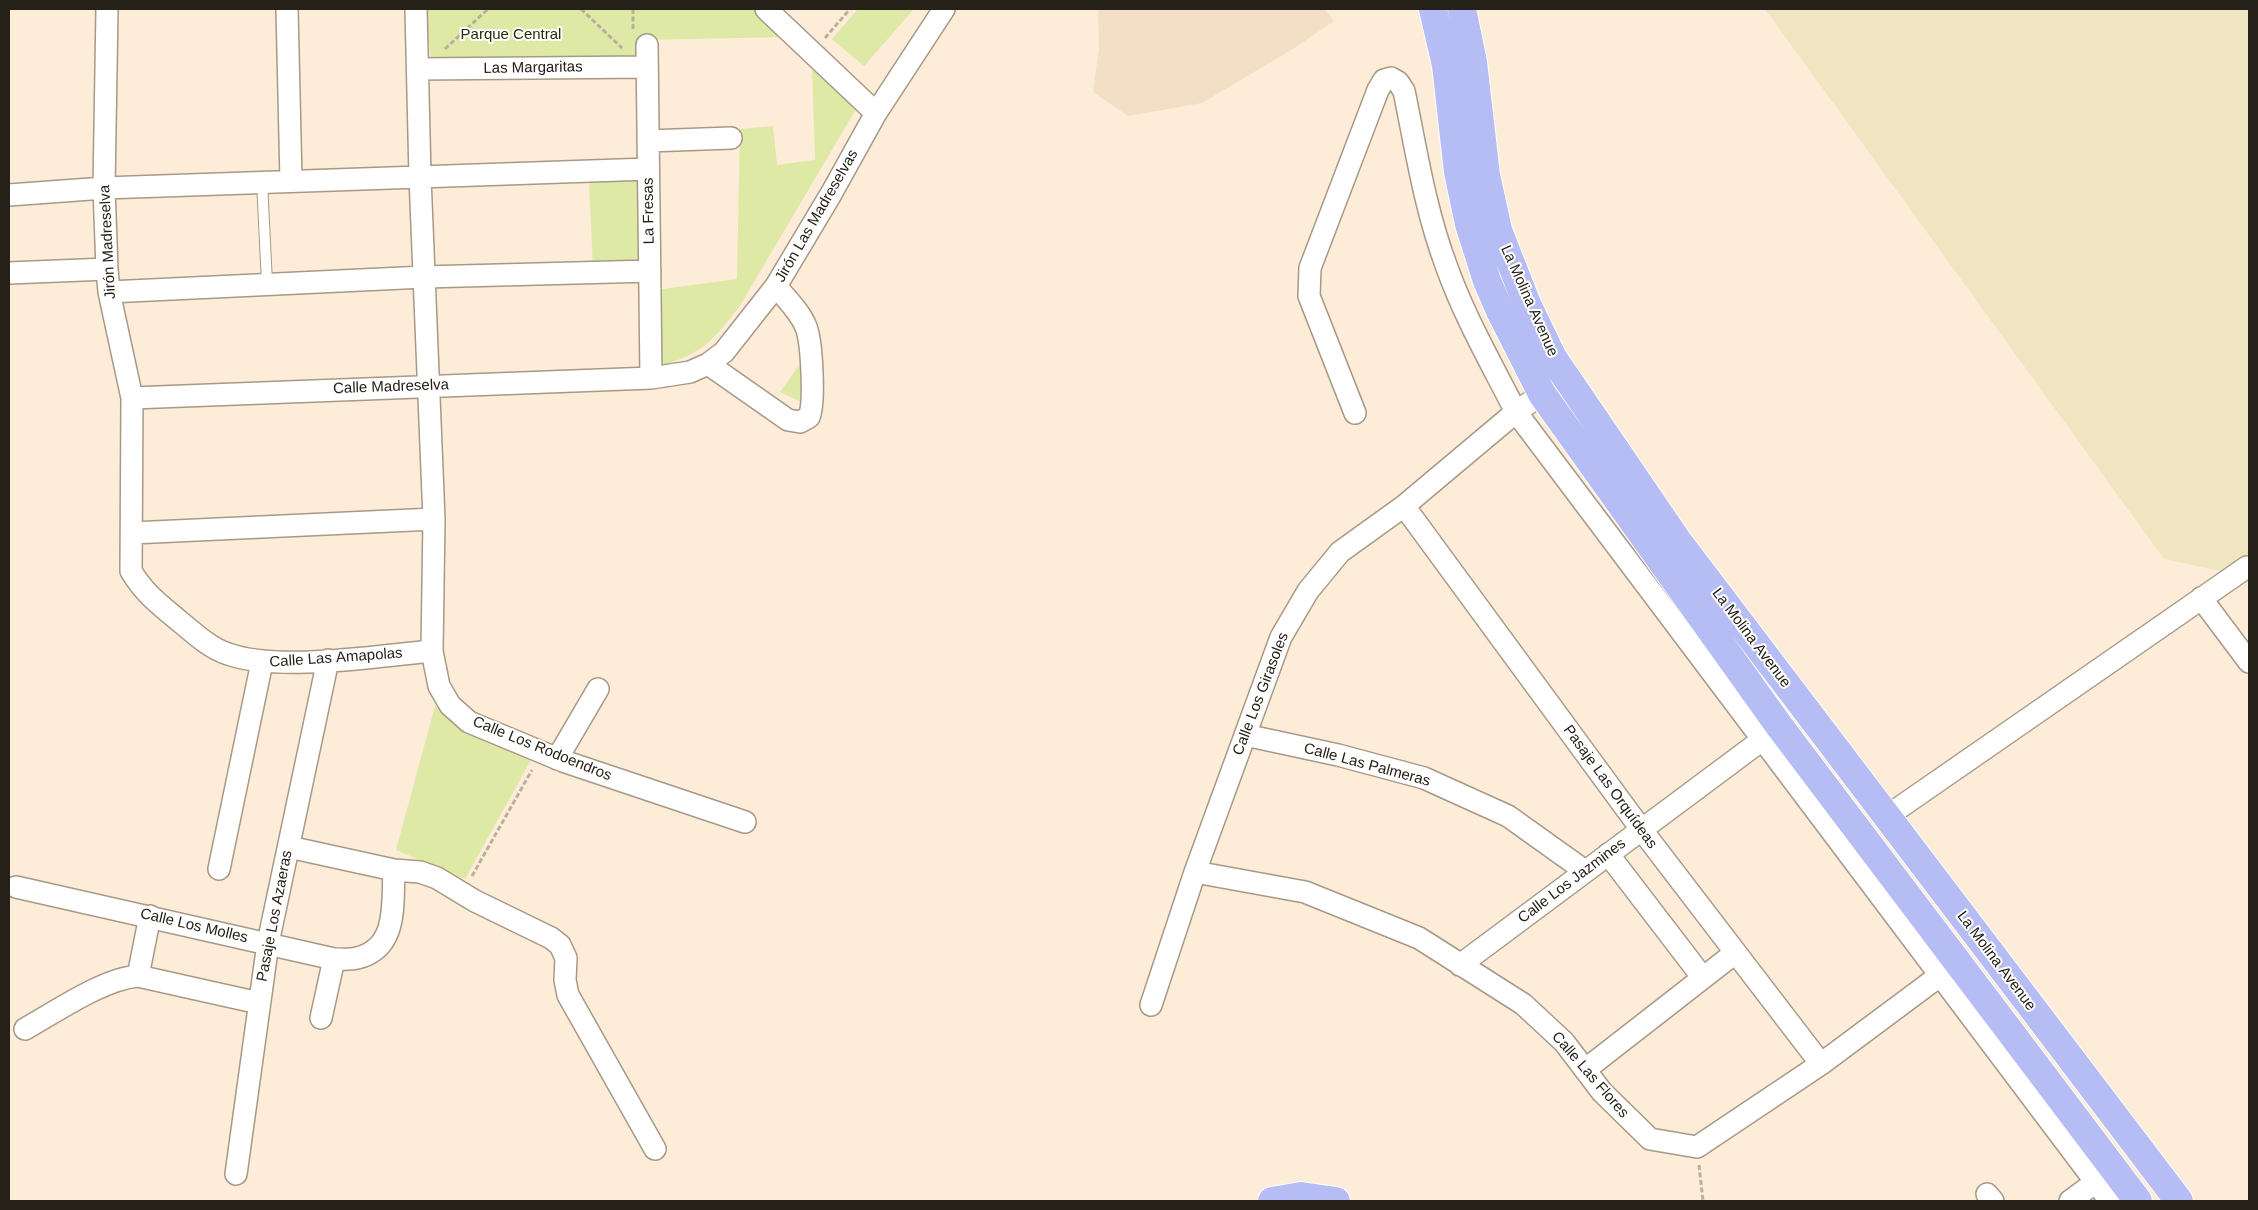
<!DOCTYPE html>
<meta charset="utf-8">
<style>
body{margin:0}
#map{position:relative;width:2258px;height:1210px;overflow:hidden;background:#fcecd8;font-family:Arial,sans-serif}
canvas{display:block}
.frame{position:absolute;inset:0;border:10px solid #252018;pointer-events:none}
</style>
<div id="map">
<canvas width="2258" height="1210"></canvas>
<div class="frame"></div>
</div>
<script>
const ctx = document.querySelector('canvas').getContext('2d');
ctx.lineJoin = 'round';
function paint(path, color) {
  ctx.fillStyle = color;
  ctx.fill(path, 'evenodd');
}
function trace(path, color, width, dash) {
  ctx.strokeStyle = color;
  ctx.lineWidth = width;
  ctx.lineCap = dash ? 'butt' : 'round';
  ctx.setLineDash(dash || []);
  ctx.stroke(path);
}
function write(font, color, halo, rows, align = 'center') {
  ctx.font = font + ' Arial,sans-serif';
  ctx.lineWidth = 4;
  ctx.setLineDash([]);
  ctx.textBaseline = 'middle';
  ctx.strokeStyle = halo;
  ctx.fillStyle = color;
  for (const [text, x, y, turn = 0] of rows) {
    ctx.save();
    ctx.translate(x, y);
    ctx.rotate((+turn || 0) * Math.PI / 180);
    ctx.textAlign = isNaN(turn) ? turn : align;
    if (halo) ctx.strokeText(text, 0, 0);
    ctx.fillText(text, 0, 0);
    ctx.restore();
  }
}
paint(new Path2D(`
 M1098 9H1325L1334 21 1296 47 1202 103 1128 116 1093 92 1099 49Z`), '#f3dfc5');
paint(new Path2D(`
 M426 9H758L789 37 639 40 638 60 431 64Z
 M858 9H914L864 66 832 39Z
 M812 63 859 104 741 304C713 342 702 353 656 368V290L737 279 740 129 773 126 777 165 815 160Z
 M643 179 647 267 593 269 589 181Z
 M810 350 820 411 780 392Z
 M435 706 531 760 465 879 396 850Z`), '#dee9a6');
paint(new Path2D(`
 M1765 9H2249V577L2164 559Z`), '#efe5c0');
const lane = new Path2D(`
 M262 182 267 283`);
const street = new Path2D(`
 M107 9 104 188 107 269 109 292 132 398 131 571C144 593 159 604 178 620 193 632 209 648 228 654 280 672 375 656 432 651
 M287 9 291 181
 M416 9 420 177 434 519 432 651 439 686 450 705 469 722 563 761 745 822
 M766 9 876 113
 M647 45 651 378
 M419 69 647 67
 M648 141 731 138
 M9 195 104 188 648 169
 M9 273 107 269
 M109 292 424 277 650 271
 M708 364 788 420 800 422 809 417C815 403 812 342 806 327 800 311 786 299 776 286
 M132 398 651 378 690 372 708 364 724 352 776 286 831 194 876 113 944 9
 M1355 413 1309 296 1310 268 1378 90 1384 80 1391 78 1398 82 1404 91C1416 149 1425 209 1446 265 1464 316 1491 363 1516 412L2110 1201
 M1404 506 1641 829 1821 1064
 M132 533 434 519
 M2201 598 2249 662
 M1245 735 1338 755 1424 778 1508 816 1585 871
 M557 759 598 689
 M1886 817 2247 567
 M289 847 394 870 420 872 437 878 475 901 551 938 560 945 566 958 565 980 568 995 655 1149
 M1608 854 1703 978
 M219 869 262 662
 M1195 872 1305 892 1419 938 1523 1004 1564 1042 1602 1092 1650 1139 1697 1147 1821 1064 1950 968
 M16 887 334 959C341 959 350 960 357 958 399 948 392 903 394 870
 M1460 965 1774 731
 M138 976 150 916
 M1151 1005 1195 872 1281 637 1308 591 1340 552 1404 506 1516 412 1542 394 1555 389
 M321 1018 334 959
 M25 1029C57 1011 103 979 138 976L259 1003
 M1586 1069 1735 953
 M236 1174 268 943 328 660
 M1987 1194 1993 1201
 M2070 1201 2096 1182`);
const primary = new Path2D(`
 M1433 9 1446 65 1458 172 1469 224 1487 281 1500 311 1542 394 1780 727 2138 1201
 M1462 9 1473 62 1486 175 1498 230 1527 304 1553 358 1677 540 2179 1201
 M1272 1201 1301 1196 1336 1201`);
trace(lane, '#a79986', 12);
trace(street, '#a79986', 24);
trace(primary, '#fff', 30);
trace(new Path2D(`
 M581 9 622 48
 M633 9V31
 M825 38 850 9
 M445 49 488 9
 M472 876 532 770
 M1699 1165 1703 1201`), '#bbaf9e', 3, [5, 2.5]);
trace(lane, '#fff', 10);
trace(street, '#fff', 21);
trace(primary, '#b6bdf4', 28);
write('15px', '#282c09', '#fff', [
 ["Parque Central",511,35]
]);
write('15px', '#252018', '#fff', [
 ["Las Margaritas",533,68,-1],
 ["La Fresas",649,211,-91],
 ["Jirón Las Madreselvas",817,216,-60],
 ["Jirón Madreselva",108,242,-93],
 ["La Molina Avenue",1529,301,66],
 ["Calle Madreselva",391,387,-2],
 ["La Molina Avenue",1751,638,53],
 ["Calle Las Amapolas",336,658,-4],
 ["Calle Los Girasoles",1261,694,-69],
 ["Calle Los Rodoendros",542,749,22],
 ["Calle Las Palmeras",1367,765,15],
 ["Pasaje Las Orquídeas",1610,787,54],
 ["Calle Los Jazmines",1572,881,-37],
 ["Pasaje Los Azaeras",275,916,-79],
 ["Calle Los Molles",194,926,13],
 ["La Molina Avenue",1996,961,53],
 ["Calle Las Flores",1590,1075,49]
]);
</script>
